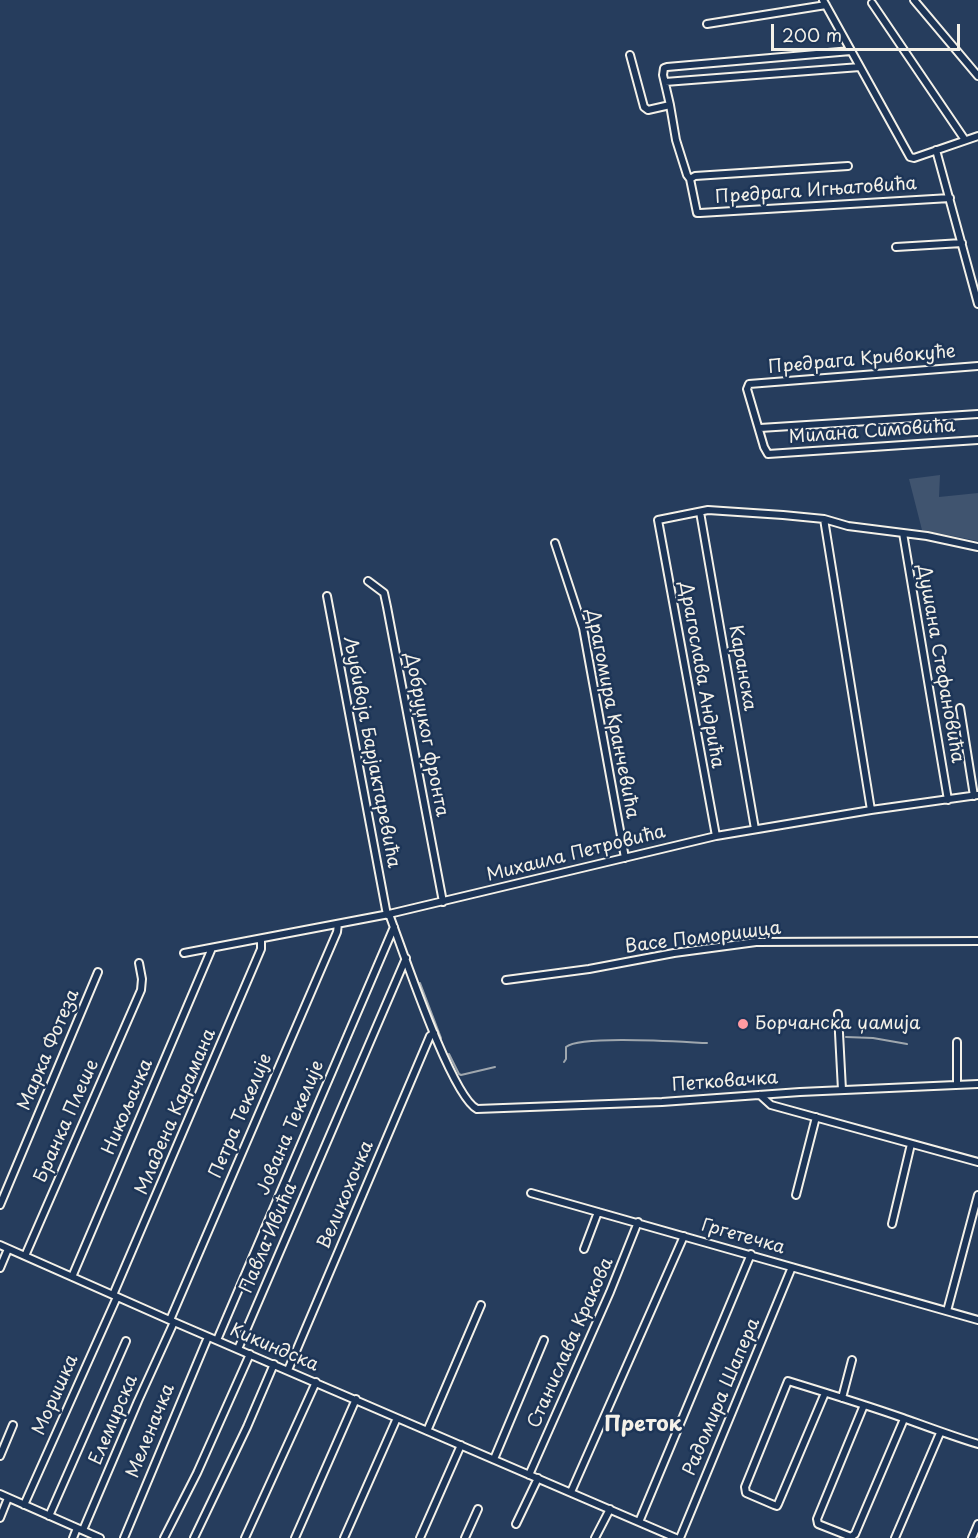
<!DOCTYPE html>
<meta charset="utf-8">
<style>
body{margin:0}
#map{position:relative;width:978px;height:1538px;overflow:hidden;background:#263d5d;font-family:"Playpen Sans",sans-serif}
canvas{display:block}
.scale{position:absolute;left:771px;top:24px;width:189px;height:27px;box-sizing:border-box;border:3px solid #f4f1e8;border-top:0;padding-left:8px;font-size:18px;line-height:21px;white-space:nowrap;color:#f4f1e8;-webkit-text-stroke:4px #1d3557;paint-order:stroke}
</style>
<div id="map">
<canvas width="978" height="1538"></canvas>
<div class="scale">200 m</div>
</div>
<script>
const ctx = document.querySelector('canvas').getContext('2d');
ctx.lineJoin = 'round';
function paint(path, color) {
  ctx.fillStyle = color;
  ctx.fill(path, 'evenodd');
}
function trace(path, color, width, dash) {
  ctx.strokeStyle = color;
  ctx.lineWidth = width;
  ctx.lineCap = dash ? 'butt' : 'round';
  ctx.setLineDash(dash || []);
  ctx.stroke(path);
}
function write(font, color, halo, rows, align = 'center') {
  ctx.font = font + ' "Playpen Sans",sans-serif';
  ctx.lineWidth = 5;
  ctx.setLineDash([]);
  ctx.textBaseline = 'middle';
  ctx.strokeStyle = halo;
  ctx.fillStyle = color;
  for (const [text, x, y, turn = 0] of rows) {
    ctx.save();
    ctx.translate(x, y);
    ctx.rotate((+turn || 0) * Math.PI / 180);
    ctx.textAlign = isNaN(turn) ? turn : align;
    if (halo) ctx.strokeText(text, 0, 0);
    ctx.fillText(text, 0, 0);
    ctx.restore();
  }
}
paint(new Path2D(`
 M940 475 939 497 978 493V541L922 530 909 479Z`), '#40546f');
trace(new Path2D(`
 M420 983 441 1038
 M846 1037 873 1038 907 1044
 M449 1054 459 1074 461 1075 495 1067
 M564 1062 566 1059V1047C581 1035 682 1042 707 1043`), '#9fa7ae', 2);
const minor = new Path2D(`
 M823 0 910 157 914 158 978 136
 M914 0 978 76
 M872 3 965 140
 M707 24 826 5
 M630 55 644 107 648 110 670 105 663 75 664 68 667 67 851 51
 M665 82 860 67
 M670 105 676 140 687 175 690 179
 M936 150 978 304
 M848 166 695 176 690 179 697 213H700L950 198
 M896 247 962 243
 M978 366 749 384 747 389 764 447 768 454 978 440
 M760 428 978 414
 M700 512 755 829
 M824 519 871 810
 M903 533 948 800
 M555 543 583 628 625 858
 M368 581 384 593 387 607 443 902
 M327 596 387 915
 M960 708 974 796
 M716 836 658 520 708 510 783 515 824 519 848 526 927 536 978 547
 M389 914C402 948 451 1096 477 1109L662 1102 800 1092 978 1084
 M184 953 389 914 716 836 871 810 978 795
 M506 980 589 969 674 953 756 942 978 941
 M838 1014 842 1090
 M957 1042V1085
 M760 1095 771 1105 978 1162
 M531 1193 978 1320
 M796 1195 816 1117
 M0 1205 98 972
 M892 1224 911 1144
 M0 1245 174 1322 676 1538
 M584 1249 598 1212
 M25 1256 141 990 142 979 139 963
 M0 1268 8 1249
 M72 1277 212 948
 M113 1295 261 949V939
 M947 1311 978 1195
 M170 1320 337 932 338 924
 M217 1340 394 927
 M238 1349 406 958
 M288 1370 430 1036 434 1033
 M825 1393 778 1504 777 1506 774 1505 746 1493 745 1487 788 1381C827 1393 866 1405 903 1418 928 1427 952 1436 978 1444
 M842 1398 852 1360
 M864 1405 817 1519 818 1524 851 1537 855 1534 904 1419
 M427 1431 481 1305
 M0 1456 13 1425
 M494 1459 544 1340
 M529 1475 610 1292 638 1222
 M571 1492 684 1236
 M0 1494 100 1538
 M24 1505 117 1297
 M49 1516 126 1341
 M0 1518 8 1498
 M639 1522 751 1254
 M516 1524 538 1478
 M83 1530 138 1401 174 1322
 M73 1538 77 1528
 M124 1538 208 1337
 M164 1538 197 1473 250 1354
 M194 1538 247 1427 274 1364
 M245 1538 316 1382
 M295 1538 356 1399
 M344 1538 397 1418
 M420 1538 461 1445
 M465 1538 478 1509
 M595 1538 610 1509
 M680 1538 792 1267
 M895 1538 940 1433
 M972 1538 978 1524`);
trace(minor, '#f4f1e8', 10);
trace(minor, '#1d3557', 6);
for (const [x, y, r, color] of [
 [743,1024,6,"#ff9aa2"]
]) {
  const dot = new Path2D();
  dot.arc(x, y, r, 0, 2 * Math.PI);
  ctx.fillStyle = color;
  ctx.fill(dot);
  trace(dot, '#1d3557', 2);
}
write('18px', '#f4f1e8', '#1d3557', [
 ["Предрага Игњатовића",816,191,-4],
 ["Предрага Кривокуће",862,360,-5],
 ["Милана Симовића",872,432,-4],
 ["Душана Стефановића",940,664,80],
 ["Каранска",742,668,80],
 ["Драгослава Андрића",701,675,80],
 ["Драгомира Кранчевића",612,714,79],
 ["Добруџког фронта",426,735,79],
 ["Љубивоја Барјактаревића",371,752,79],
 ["Михаила Петровића",576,854,-14],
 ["Васе Поморишца",703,938,-7],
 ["Марка Фотеза",49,1050,-67],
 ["Петковачка",725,1082,-4],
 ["Никољачка",128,1107,-67],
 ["Младена Карамана",176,1112,-67],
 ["Петра Текелије",241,1116,-67],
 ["Бранка Плеше",67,1121,-66],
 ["Јована Текелије",291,1128,-67],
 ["Великохочка",346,1195,-67],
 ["Гргетечка",743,1237,16],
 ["Павла Ивића",269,1238,-67],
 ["Станислава Кракова",571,1343,-66],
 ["Кикиндска",274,1348,23],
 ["Моришка",56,1395,-66],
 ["Радомира Шапера",722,1397,-67],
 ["Елемирска",114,1420,-67],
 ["Меленачка",151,1431,-68]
]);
write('18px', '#f4f1e8', '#1d3557', [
 ["Борчанска џамија",755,1024]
], 'left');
write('bold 21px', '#f4f1e8', '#1d3557', [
 ["Преток",643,1425]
]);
</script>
